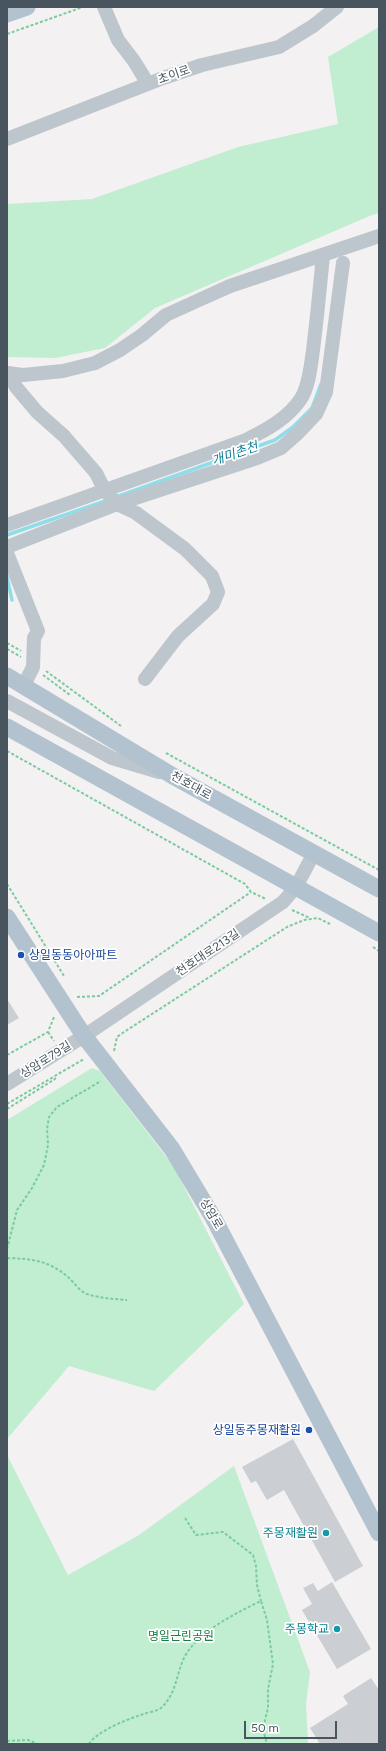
<!DOCTYPE html>
<meta charset="utf-8">
<style>
body{margin:0}
#map{position:relative;width:386px;height:1751px;overflow:hidden;background:#f3f1f1;font-family:Figtree,sans-serif}
canvas{display:block}
.frame{position:absolute;inset:0;border:8px solid #49555e;pointer-events:none}
.scale{position:absolute;left:244px;top:1721px;width:93px;height:18px;box-sizing:border-box;border:2px solid #49555e;border-top:0;padding-left:5px;font-size:12px;line-height:14px;white-space:nowrap;color:#49555e;-webkit-text-stroke:3px #fff;paint-order:stroke}
</style>
<div id="map">
<canvas width="386" height="1751"></canvas>
<div class="frame"></div>
<div class="scale">50 m</div>
</div>
<script>
const ctx = document.querySelector('canvas').getContext('2d');
ctx.lineJoin = 'round';
function paint(path, color) {
  ctx.fillStyle = color;
  ctx.fill(path, 'evenodd');
}
function trace(path, color, width, dash) {
  ctx.strokeStyle = color;
  ctx.lineWidth = width;
  ctx.lineCap = dash ? 'butt' : 'round';
  ctx.setLineDash(dash || []);
  ctx.stroke(path);
}
function write(font, color, halo, rows, align = 'center') {
  ctx.font = font + ' Figtree,"Noto Sans KR",sans-serif';
  ctx.lineWidth = 3.5;
  ctx.setLineDash([]);
  ctx.textBaseline = 'middle';
  ctx.strokeStyle = halo;
  ctx.fillStyle = color;
  for (const [text, x, y, turn = 0] of rows) {
    ctx.save();
    ctx.translate(x, y);
    ctx.rotate((+turn || 0) * Math.PI / 180);
    ctx.textAlign = isNaN(turn) ? turn : align;
    if (halo) ctx.strokeText(text, 0, 0);
    ctx.fillText(text, 0, 0);
    ctx.restore();
  }
}
paint(new Path2D(`
 M379 27V213L372 215 155 308 105 348 55 358 7 357V204L92 199 238 147 338 124 328 57Z
 M92 1068 100 1071 174 1167 244 1304 154 1391 69 1366 7 1439V1120Z
 M7 1455 68 1575 139 1535 234 1466 310 1672 306 1704 308 1744H7Z`), '#c1eed0');
trace(new Path2D(`
 M116 497 275 440 293 427 312 408 321 384
 M7 535 108 500
 M7 577 12 600`), '#90ddea', 3.5);
paint(new Path2D(`
 M7 999 19 1018 7 1025Z
 M293 1439 363 1566 335 1582 284 1490 267 1500 256 1481 251 1483 242 1467Z
 M332 1582 371 1649 337 1669 302 1610 312 1604 303 1588 313 1583 318 1591Z
 M371 1678 379 1690V1744H320L310 1728 348 1704 343 1696Z`), '#cbced3');
trace(new Path2D(`
 M7 34 83 7
 M7 643 21 651
 M7 649 21 657
 M46 671 121 726
 M43 675 70 695
 M7 751 245 884 251 892 266 899
 M166 753 379 870
 M7 884 64 976
 M292 910 310 918
 M373 947 379 951
 M77 997 99 996 251 892
 M48 1032 54 1041
 M114 1051 117 1037 124 1032 287 927 304 920 318 918 330 924
 M7 1055 48 1032 54 1017
 M7 1104 84 1059
 M7 1109 55 1079 56 1075
 M7 1249 17 1210 32 1188 44 1165 48 1145 47 1129 49 1117 57 1107 101 1081
 M7 1258C32 1259 48 1260 68 1277 74 1282 79 1291 87 1294 99 1298 113 1299 127 1300
 M185 1518 196 1535 223 1532 253 1555 256 1566 257 1585 261 1601
 M7 1741 28 1740 38 1744
 M89 1744C96 1732 127 1719 141 1715 147 1712 156 1712 161 1708 176 1695 176 1675 184 1658 197 1632 236 1613 261 1601L267 1620 273 1664 268 1689V1708L265 1720 264 1733 267 1744`), '#7acb9e', 2, [3, 2]);
trace(new Path2D(`
 M104 7 118 40 134 61 148 84
 M7 139 163 78 202 65 279 47 313 26 337 7
 M7 373 23 375 63 371 95 363 120 350 142 335 166 315 199 300 230 286 379 236
 M9 373 16 387 37 412 64 436 96 473 105 491 117 504 136 513 185 549 212 576 218 592 213 604 178 636 145 679
 M7 525 246 440C266 430 287 419 300 400 309 388 311 364 313 350 317 318 320 287 323 255
 M7 547 117 504 257 458 281 448 298 433 316 414 326 392 343 263
 M7 553 38 631 34 638 33 667 23 687
 M7 701 112 758 159 772
 M7 1084 84 1036 283 902 296 887 314 853`), '#bdc6cd', 14);
trace(new Path2D(`
 M7 14 27 7
 M7 676 173 776 379 889
 M7 727 379 933
 M7 917 84 1036 172 1149 214 1219 379 1533`), '#b2c2ce', 17);
for (const [x, y, r, color] of [
 [21,955,4,"#1a4fb4"],
 [309,1430,4,"#1a4fb4"],
 [326,1533,4,"#0f9aa8"],
 [337,1629,4,"#0f9aa8"]
]) {
  const dot = new Path2D();
  dot.arc(x, y, r, 0, 2 * Math.PI);
  ctx.fillStyle = color;
  ctx.fill(dot);
  trace(dot, '#fff', 1.5);
}
write('12px', '#49555e', '#fff', [
 ["초이로",174,75,-19],
 ["천호대로",191,786,29],
 ["천호대로213길",208,953,-34],
 ["상암로79길",46,1060,-32],
 ["상암로",211,1214,60]
]);
write('12px', '#164399', '#fff', [
 ["상일동동아아파트",29,955],
 ["상일동주몽재활원",301,1430,"right"]
], 'left');
write('12px', '#0d838f', '#fff', [
 ["주몽재활원",318,1533],
 ["주몽학교",329,1629]
], 'right');
write('12px', '#1b7e46', '#fff', [
 ["명일근린공원",181,1636]
]);
write('italic 13px', '#117f92', '#fff', [
 ["개미촌천",235,454,-19]
]);
</script>
